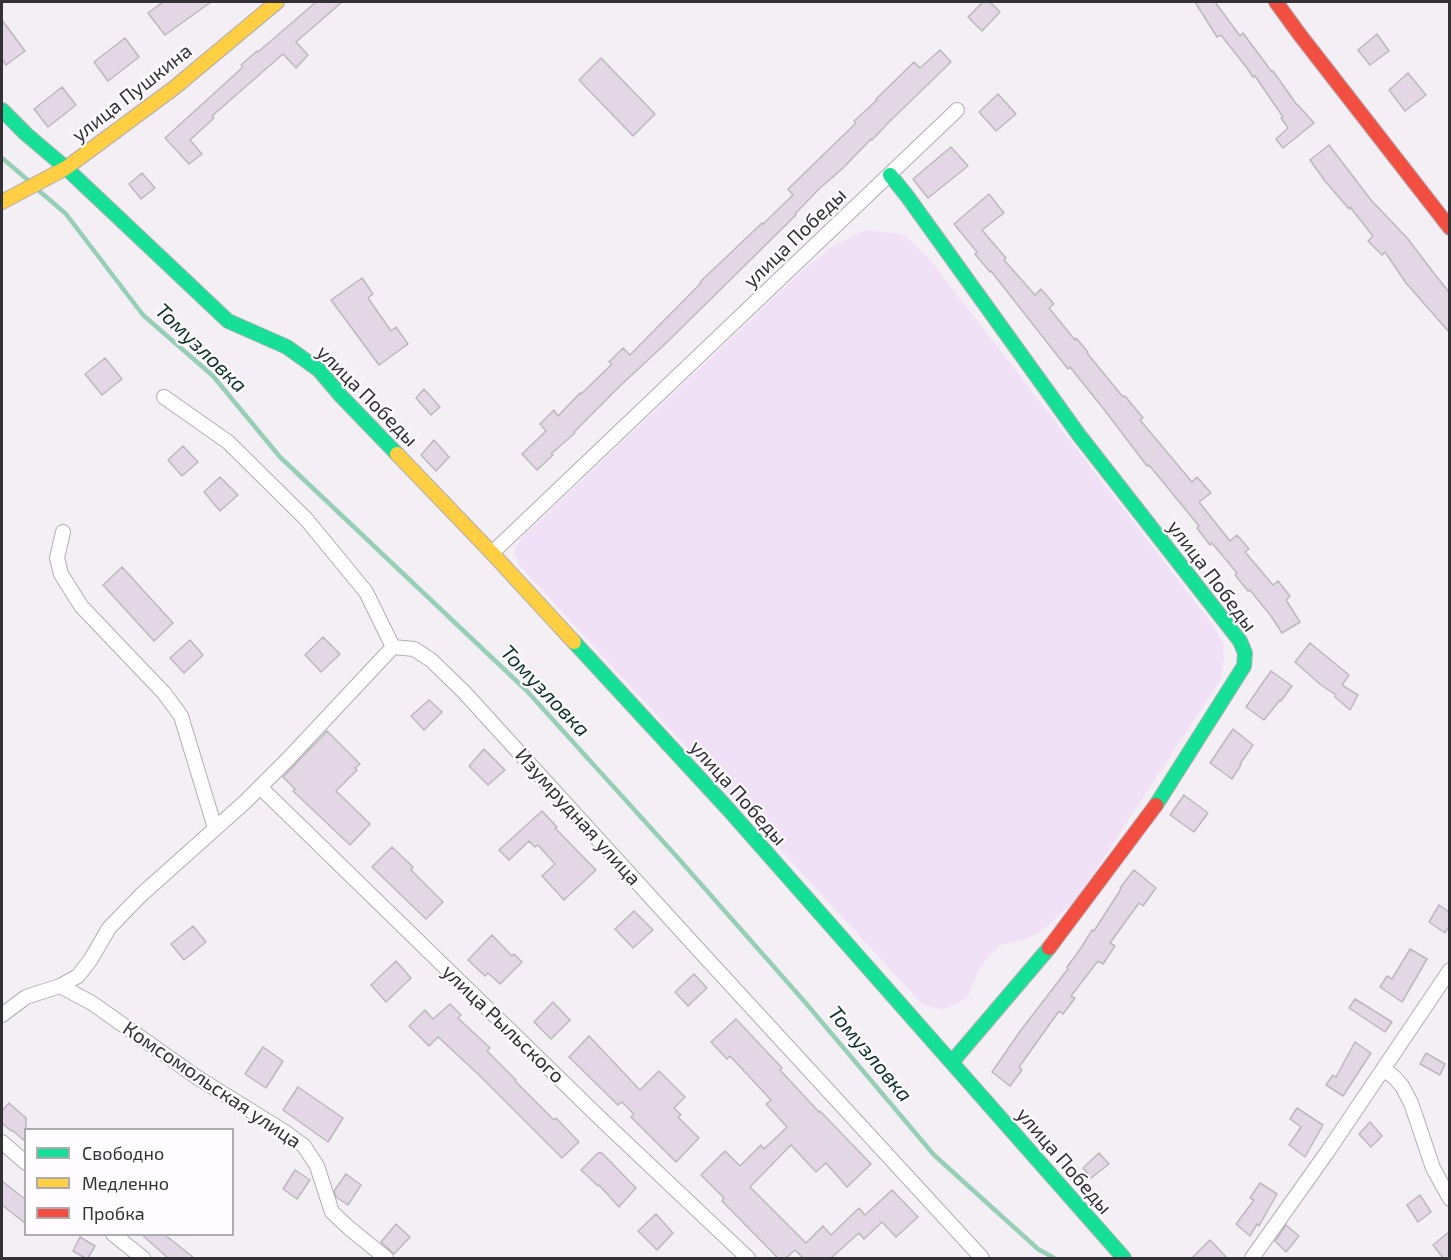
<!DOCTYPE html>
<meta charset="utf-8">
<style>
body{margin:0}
#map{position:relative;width:1451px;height:1260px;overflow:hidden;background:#f4eff5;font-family:"Exo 2",sans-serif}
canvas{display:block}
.frame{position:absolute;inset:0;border:3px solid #343136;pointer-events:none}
.legend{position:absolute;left:24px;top:1128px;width:210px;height:108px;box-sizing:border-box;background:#fefcff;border:2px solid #adabaf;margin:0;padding:8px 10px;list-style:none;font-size:18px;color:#343136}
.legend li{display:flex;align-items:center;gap:12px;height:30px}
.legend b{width:30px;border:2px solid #adabaf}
</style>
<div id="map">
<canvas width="1451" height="1260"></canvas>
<div class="frame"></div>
<ul class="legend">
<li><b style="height:8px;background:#16e098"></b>Свободно</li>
<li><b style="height:8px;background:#ffcf43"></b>Медленно</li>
<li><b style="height:8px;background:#f24e42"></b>Пробка</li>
</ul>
</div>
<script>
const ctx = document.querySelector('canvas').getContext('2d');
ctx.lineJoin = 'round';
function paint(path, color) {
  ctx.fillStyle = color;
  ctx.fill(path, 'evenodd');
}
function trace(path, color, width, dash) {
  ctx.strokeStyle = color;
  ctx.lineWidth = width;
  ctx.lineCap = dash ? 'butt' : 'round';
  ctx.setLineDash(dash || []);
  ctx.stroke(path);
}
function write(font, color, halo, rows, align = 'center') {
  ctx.font = font + ' "Exo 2",sans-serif';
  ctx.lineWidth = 4.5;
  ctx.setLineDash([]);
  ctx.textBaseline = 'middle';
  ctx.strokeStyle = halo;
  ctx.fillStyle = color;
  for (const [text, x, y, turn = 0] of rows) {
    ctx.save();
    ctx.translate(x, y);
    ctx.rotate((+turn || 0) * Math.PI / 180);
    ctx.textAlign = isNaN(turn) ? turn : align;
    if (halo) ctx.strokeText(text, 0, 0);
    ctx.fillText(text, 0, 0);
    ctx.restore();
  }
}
paint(new Path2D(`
 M866 230 904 235 927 256 1214 626 1223 643 1224 657 1221 679 1076 900 1039 933 1024 940 1000 945 980 967 967 998 942 1010 922 1004 519 565 514 552 521 538 800 273 830 248Z`), '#f1e1f7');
trace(new Path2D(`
 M2 158 29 181
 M37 189 66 214 143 315 213 376 280 457 526 690 678 858 804 1001 934 1155 1038 1249 1054 1258`), '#96ceb8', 4.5);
const building = new Path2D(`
 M163 2H211L165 35 148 13Z
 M316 2H342L296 42 308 55 296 68 283 54 212 116 214 118 190 140 202 154 189 164 165 138 243 67 241 65 257 51 258 52Z
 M983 2H990L1000 12 982 31 968 17Z
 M1195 2H1215L1240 36 1243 33 1272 72 1273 71 1297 105H1298L1314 123 1283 148 1276 139 1288 128 1281 118 1283 117 1255 76 1253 77 1247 68 1221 35 1217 37Z
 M2 20 25 51 6 65 2 59Z
 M1377 34 1389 51 1370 65 1358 50Z
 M125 38 139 57 108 81 94 62Z
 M940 50 951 62 888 123 872 140 871 139 842 169 819 189 795 214 796 215 663 346 620 386 574 432 575 433 551 454 553 455 537 470 522 454 546 431 540 424 554 410 558 416 580 393 581 394 612 364 609 362 623 348 630 355 701 283 700 282 762 223 763 224 793 195 788 189 856 123 854 121 877 100 876 99 914 62 920 68Z
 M601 58 655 114 633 136 579 80Z
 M1408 73 1426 95 1405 111 1389 90Z
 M62 87 76 105 48 127 34 109Z
 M998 94 1016 114 996 131 979 112Z
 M1329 145 1371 200 1408 239 1436 276 1449 292V332L1406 283 1385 252 1382 255 1368 241 1373 236 1350 207 1349 209 1325 181 1310 160Z
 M951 147 968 166 928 198 913 179Z
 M142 173 155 188 141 199 129 184Z
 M989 194 1004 213 982 230 1006 258 1004 260 1035 295 1041 289 1054 304 1049 308 1075 340 1076 338 1088 352 1087 353 1123 397 1125 396 1143 418 1140 420 1192 482 1197 477 1211 493 1199 502 1230 541 1237 535 1249 549 1245 552 1273 585 1278 581 1290 596 1286 600 1300 622 1282 633 1271 616 1250 590 1248 591 1235 575 1237 573 1212 543 1210 545 1197 528 1199 526 1149 465 1147 466 1106 412 1070 367 1068 369 991 271 990 272 975 254 977 252 954 224Z
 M362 278 373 294 368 298 391 331 396 327 408 344 379 365 331 300Z
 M105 358 122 379 102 395 85 374Z
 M424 389 440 407 431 415 416 398Z
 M434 440 449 457 436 471 421 455Z
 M183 446 198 462 182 476 168 460Z
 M220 477 238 495 220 511 204 492Z
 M122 567 173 623 154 641 103 585Z
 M323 637 340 654 321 672 305 655Z
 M190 640 203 655 184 673 170 658Z
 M1310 643 1349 675 1342 685 1358 695 1350 710 1335 697 1336 695 1321 685 1295 662Z
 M1271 671 1292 686 1281 701 1280 700 1264 720 1246 707Z
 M429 700 442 712 424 730 411 716Z
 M1233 729 1253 745 1240 764 1241 765 1232 779 1210 763Z
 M327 731 360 764 355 768 357 770 336 791 370 824 350 845 293 791 295 789 283 777Z
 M484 749 505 770 488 785 469 766Z
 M1184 795 1208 813 1194 832 1170 815Z
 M542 811 557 827 555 828 596 870 564 900 542 876 555 864 538 845 535 847 529 841 509 860 499 850Z
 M392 847 413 867 411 870 443 902 426 919 372 867Z
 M1134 870 1156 888 1143 906 1139 903 1110 943 1115 946 1103 964 1098 961 1071 996 1075 998 1063 1014 1059 1011 1019 1067 1022 1070 1010 1086 992 1072 1021 1030 1068 969 1067 967 1081 948 1092 930 1094 931 1121 889 1120 888Z
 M1439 905 1449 912V926L1445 933 1429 922Z
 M634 911 653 930 633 948 615 929Z
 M193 926 206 942 184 960 171 944Z
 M492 935 512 956 514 954 522 962 500 984 488 973 485 976 468 960Z
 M1410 949 1427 959 1402 1002 1380 987 1387 976 1392 979Z
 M396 961 411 978 386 1002 371 985Z
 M694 974 707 988 688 1006 675 992Z
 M1355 999 1392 1022 1385 1032 1349 1008Z
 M553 1002 570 1020 551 1039 534 1022Z
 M450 1004 461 1015 458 1018 490 1048 487 1051 516 1080 515 1081 554 1120 556 1118 579 1142 562 1158 479 1075 438 1037 429 1046 409 1026 425 1010 433 1019Z
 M736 1019 782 1068 780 1070 819 1112 820 1111 871 1164 847 1187 826 1163 816 1172 791 1145 750 1187 806 1243 823 1226 831 1235 859 1208 865 1215 892 1190 918 1217 896 1237 882 1222 864 1239 859 1233 831 1258H803L795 1250 786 1258H778L722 1201 724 1198 701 1175 725 1151 740 1166 761 1145 764 1149 787 1127 766 1104 771 1100 730 1056 727 1059 711 1042Z
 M589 1036 640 1090 659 1071 685 1097 674 1108 681 1115 678 1117 699 1138 676 1162 631 1117 634 1114 622 1102 618 1105 569 1057Z
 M1355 1042 1371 1053 1343 1096 1326 1085 1333 1075 1336 1077Z
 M263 1047 283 1061 266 1088 245 1074Z
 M1426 1053 1445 1064 1440 1075 1420 1064Z
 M298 1087 343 1118 328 1142 283 1110Z
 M9 1103 26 1118V1142L12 1130 11 1131 2 1123V1111Z
 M1297 1108 1323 1125 1305 1157 1289 1145 1301 1127 1290 1119Z
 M1370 1122 1382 1136 1371 1147 1359 1134Z
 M598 1153H602L636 1188 619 1207 599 1185 598 1186 581 1170Z
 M1099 1153 1109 1164 1091 1178 1083 1168Z
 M295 1170 310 1180 297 1199 283 1189Z
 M346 1174 361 1185 348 1205 336 1197 334 1191Z
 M2 1181 26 1200V1224L2 1205Z
 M1260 1183 1277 1194 1259 1226 1257 1224 1250 1236 1236 1224 1254 1200 1250 1198Z
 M1420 1195 1431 1212 1418 1222 1407 1205Z
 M656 1214 673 1233 657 1250 638 1231Z
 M396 1224 410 1237 394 1254 381 1242Z
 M1286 1225 1299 1236 1286 1252 1275 1241Z
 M1449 1232V1258H1443L1433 1245Z
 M141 1234H164L194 1258H168Z
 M80 1237 95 1246 88 1258H85L73 1251Z
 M1210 1240 1227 1258H1192Z`);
paint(building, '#e3d7e6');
trace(building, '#bbb8bc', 1.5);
const street = new Path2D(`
 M164 397 228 442 306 519 366 592 393 647 414 649 431 660 464 692 697 948 982 1258
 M63 532 57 558 61 574 81 606 164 693 181 716 215 828
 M492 553 957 110
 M260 787 604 1122 748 1258
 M60 986 92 1003 198 1078 285 1132 304 1146 317 1166 332 1212 349 1228 386 1258
 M2 1015 26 997 60 986 78 976 91 959 109 928 141 895 245 802 288 759 393 647
 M1383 1069 1394 1077 1402 1086 1411 1103 1433 1168 1450 1199
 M2 1142 26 1163
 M113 1234 143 1258
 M1252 1258 1328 1151 1450 970`);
const fast = new Path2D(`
 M2 110 26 134 66 168 228 321 287 347 319 370 341 396 397 454
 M890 175 907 196 1079 435 1240 641 1245 653 1244 666 1156 805
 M574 642 729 810 1124 1258
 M952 1062 1049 948`);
const slow = new Path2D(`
 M2 202 66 168 174 88 277 2
 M397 454 492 553 574 642`);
const jam = new Path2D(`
 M1276 2 1300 35 1450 228
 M1049 948 1156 805`);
trace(street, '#b1aeb2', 16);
trace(fast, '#b1aeb2', 16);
trace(slow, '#b1aeb2', 16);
trace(jam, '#b1aeb2', 16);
trace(street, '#fdfdfe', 14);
trace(fast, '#16e098', 14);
trace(slow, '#ffcf43', 14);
trace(jam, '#f24e42', 14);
write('20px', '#343136', '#fefcff', [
 ["улица Пушкина",132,93,-38],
 ["улица Победы",795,238,-44],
 ["улица Победы",367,396,45],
 ["улица Победы",1212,576,53],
 ["улица Победы",738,793,48],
 ["Изумрудная улица",578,817,48],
 ["улица Рыльского",503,1024,44],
 ["Комсомольская улица",212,1085,34],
 ["улица Победы",1064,1161,49]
]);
write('italic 21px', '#0e3527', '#fefcff', [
 ["Томузловка",201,348,44],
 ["Томузловка",545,691,46],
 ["Томузловка",870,1054,50]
]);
</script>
